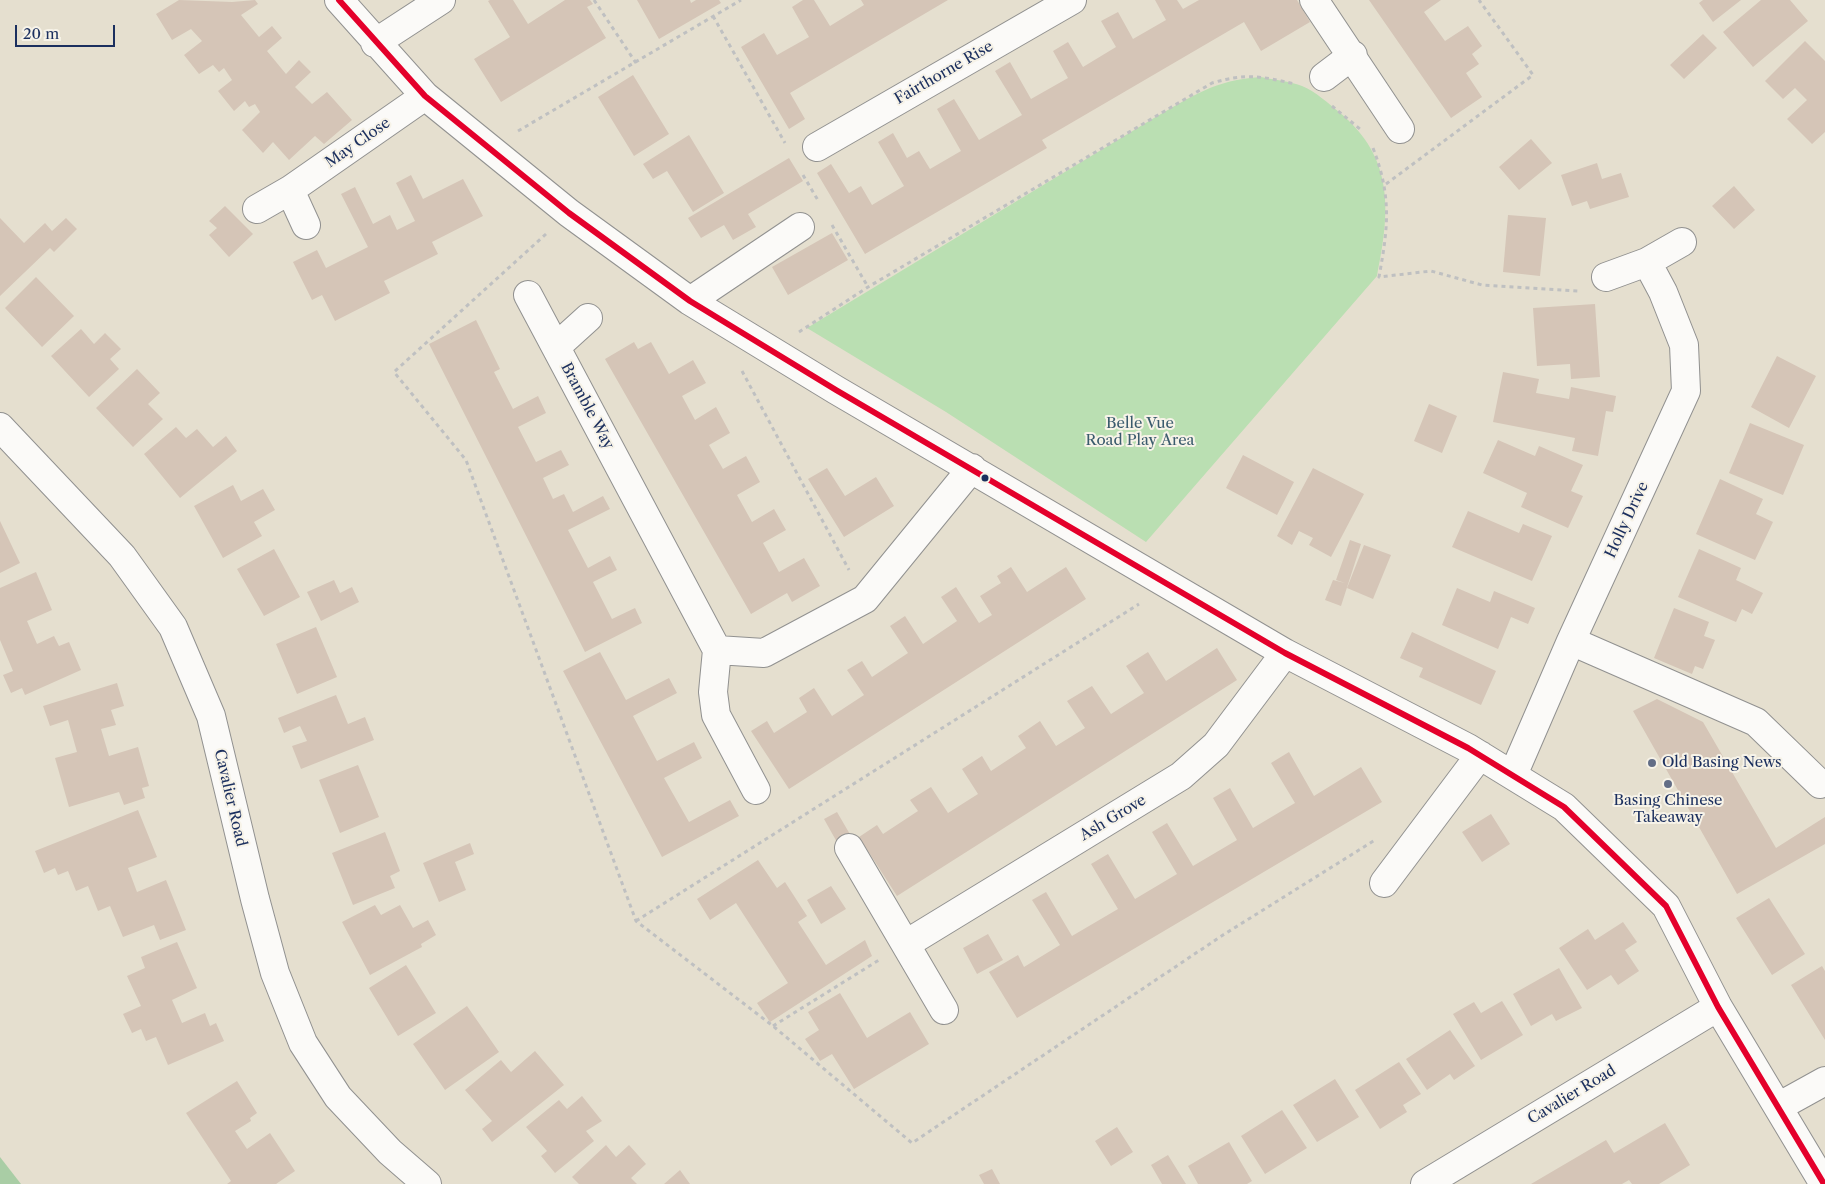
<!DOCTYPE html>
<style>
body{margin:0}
#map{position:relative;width:1825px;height:1184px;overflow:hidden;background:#e5dfcf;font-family:"Libre Caslon Text",serif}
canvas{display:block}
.scale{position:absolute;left:15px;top:25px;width:100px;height:22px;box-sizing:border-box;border:2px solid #1b2f5e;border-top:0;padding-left:6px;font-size:15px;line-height:18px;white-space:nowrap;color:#1b2f5e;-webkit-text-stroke:4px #f7f3e8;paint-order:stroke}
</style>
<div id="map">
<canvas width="1825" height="1184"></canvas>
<div class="scale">20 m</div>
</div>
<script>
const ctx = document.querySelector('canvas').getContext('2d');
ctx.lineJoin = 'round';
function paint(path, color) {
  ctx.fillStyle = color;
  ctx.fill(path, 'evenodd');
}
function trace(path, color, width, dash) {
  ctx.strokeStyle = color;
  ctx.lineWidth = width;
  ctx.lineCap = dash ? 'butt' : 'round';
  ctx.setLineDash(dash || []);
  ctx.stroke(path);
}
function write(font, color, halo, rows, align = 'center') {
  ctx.font = font + ' "Libre Caslon Text",serif';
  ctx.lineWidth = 4;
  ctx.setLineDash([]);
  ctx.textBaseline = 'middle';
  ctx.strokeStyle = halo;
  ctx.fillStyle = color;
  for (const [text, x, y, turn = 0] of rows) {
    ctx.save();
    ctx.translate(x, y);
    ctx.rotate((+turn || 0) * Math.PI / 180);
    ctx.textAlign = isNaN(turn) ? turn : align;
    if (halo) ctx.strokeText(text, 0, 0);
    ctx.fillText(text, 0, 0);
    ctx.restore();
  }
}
paint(new Path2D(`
 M1261 77C1274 80 1289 81 1302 86 1315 91 1329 104 1339 112 1395 158 1390 212 1377 276L1146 542 946 412 807 328 1154 118C1193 96 1214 80 1261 77Z`), '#badfb2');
paint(new Path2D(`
 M0 1157 21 1184H0Z`), '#a9cda5');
paint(new Path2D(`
 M179 0 232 2 255 0 258 4 241 15 259 37 272 26 282 38 267 51 286 74 299 60 311 72 295 87 312 104 327 92 352 120 324 144 315 136 289 160 273 142 263 153 242 130 260 112 255 104 249 107 245 101 234 111 218 91 232 80 224 68 219 72 213 65 199 74 184 55 202 41 191 29 172 40 156 14Z
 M490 0H513L528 24 565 0H590L593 4 587 7 606 38 501 102 474 59 510 37 488 1Z
 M637 0H690L691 3 696 0H719L721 3 659 39Z
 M803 0H814L830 26 864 5 861 0H948L790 93 805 119 789 129 741 47 764 33 777 55 809 37 792 7Z
 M1155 0H1177L1183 9 1199 0H1297L1310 22 1261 51 1244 22 1042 140 1047 148 865 254 817 173 831 164 849 193 861 186 872 205 904 186 878 142 893 133 907 158 919 151 930 169 961 151 937 109 954 99 979 140 1022 115 995 71 1010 62 1031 99 1068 78 1053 51 1068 42 1083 67 1116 47 1101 21 1118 12 1133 39 1166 20Z
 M1369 0H1441L1424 12 1445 41 1468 26 1482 46 1472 54 1479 64 1466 73 1482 97 1451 118Z
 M1703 0H1741L1713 22 1699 3Z
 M1761 0H1790L1808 21 1753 67 1723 32Z
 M1703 34 1717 48 1684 79 1670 65Z
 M1805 41 1825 61V132L1812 144 1787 119 1807 100 1795 88 1783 99 1765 81Z
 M633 75 669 134 634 156 598 97Z
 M689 135 724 193 693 212 667 171 653 179 643 164Z
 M1531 139 1552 163 1519 190 1499 167Z
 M789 158 803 181 748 214 756 227 733 240 724 225 701 238 688 218Z
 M1597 163 1602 179 1621 173 1629 197 1590 209 1587 201 1572 206 1561 175Z
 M411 175 423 199 463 179 483 216 432 242 438 254 384 281 390 293 335 321 322 295 312 300 293 262 317 250 326 268 368 247 341 194 355 187 373 224 390 215 397 230 415 221 396 183Z
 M1734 186 1755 210 1734 229 1712 206Z
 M225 206 253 234 229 257 209 235 217 228 209 221Z
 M1508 215 1546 218 1540 276 1503 272Z
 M0 218 24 243 45 223 52 231 66 218 77 229 54 252 50 248 0 296Z
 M832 233 848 260 788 295 772 267Z
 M36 277 74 316 42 347 5 308Z
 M1595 304 1600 377 1571 379 1570 364 1537 366 1533 308Z
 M476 320 500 369 494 372 513 409 538 396 546 413 518 427 536 462 561 450 569 465 543 478 553 499 564 494 573 512 603 496 610 509 568 530 588 568 610 556 617 570 593 582 612 619 635 608 642 623 585 652 429 344Z
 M81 329 94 344 105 333 121 349 110 359 119 369 89 397 51 356Z
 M634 342 638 349 651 342 669 374 693 360 706 383 682 396 695 420 716 407 730 433 709 445 723 469 746 456 760 482 737 495 752 522 774 509 786 530 763 543 779 572 804 558 820 586 792 602 787 593 751 614 605 359Z
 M1777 356 1816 376 1789 428 1751 407Z
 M137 369 160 393 148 404 163 419 133 447 96 408Z
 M1503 372 1539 379 1536 393 1569 399 1571 387 1616 396 1613 412 1606 411 1598 456 1572 451 1575 438 1493 422Z
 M1429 404 1457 416 1442 453 1414 441Z
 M1750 423 1804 445 1783 495 1729 473Z
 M176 427 186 438 197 429 213 447 226 436 237 451 180 498 144 454Z
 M1498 440 1535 456 1539 446 1583 465 1571 491 1583 496 1568 528 1521 507 1527 493 1483 473Z
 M1243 455 1294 482 1277 515 1226 488Z
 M827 468 845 496 876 477 894 506 844 537 808 479Z
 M1313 468 1364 494 1331 557 1309 545 1313 538 1299 531 1292 545 1277 536Z
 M1720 479 1763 499 1756 514 1773 522 1755 560 1696 534Z
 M233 485 241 501 263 489 275 510 254 522 262 536 223 558 194 506Z
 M1468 511 1519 533 1523 524 1552 536 1532 581 1452 547Z
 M0 521 20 563 0 573Z
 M1350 540 1361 544 1341 606 1325 600 1333 580 1345 583 1336 580Z
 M1364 545 1391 555 1373 599 1347 588Z
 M274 549 300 597 264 616 237 569Z
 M1699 549 1741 568 1736 580 1763 593 1752 614 1742 609 1736 622 1678 597Z
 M1011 567 1027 592 1066 567 1086 599 789 789 751 731 767 721 774 733 807 712 799 698 814 688 832 716 864 695 847 670 862 661 872 677 908 653 890 626 905 616 923 644 957 621 941 597 956 587 979 623 992 615 980 596 1001 583 997 576Z
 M36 572 52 610 27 621 37 644 54 636 59 646 69 642 81 670 25 695 22 688 11 693 3 675 13 671 0 640V588Z
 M334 580 340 593 352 587 359 602 321 621 307 592Z
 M1457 588 1490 602 1494 591 1535 608 1528 624 1511 617 1498 649 1442 625Z
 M1674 608 1709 622 1704 636 1715 640 1703 669 1695 666 1692 674 1654 658Z
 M316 627 337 677 297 694 276 644Z
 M1412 632 1496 671 1481 705 1419 677 1423 668 1400 658Z
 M1217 648 1237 680 897 896 859 837 877 825 883 834 918 811 910 800 931 787 948 813 978 794 962 769 982 756 991 771 1026 748 1018 736 1040 721 1056 746 1085 728 1067 701 1092 686 1111 714 1144 693 1126 666 1148 652 1166 681Z
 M600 652 626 700 669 678 677 693 633 716 657 761 694 742 702 758 664 778 689 822 730 800 739 816 662 857 563 671Z
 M117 683 124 706 111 710 116 725 101 729 109 756 138 747 149 786 142 788 145 798 124 805 119 792 69 807 55 758 77 752 68 720 50 726 43 706Z
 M336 695 348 724 365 717 374 740 301 769 292 746 307 741 300 726 284 733 278 718Z
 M1657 699 1703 722 1776 848 1825 817V844L1737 894 1633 711Z
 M1289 752 1314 796 1361 767 1382 802 1017 1018 989 972 1018 955 1024 967 1060 945 1032 900 1046 892 1072 936 1118 909 1091 864 1108 854 1135 899 1177 874 1152 832 1167 823 1193 866 1237 840 1213 798 1230 788 1253 828 1295 803 1271 763Z
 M358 765 379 817 340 833 319 780Z
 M138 810 157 857 128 868 137 892 166 880 186 930 160 940 154 925 123 937 110 906 98 911 88 886 76 891 68 871 58 875 55 868 44 873 35 851Z
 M837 812 851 836 838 844 824 819Z
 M1491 814 1510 844 1482 862 1462 832Z
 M385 832 400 871 390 876 395 888 353 905 332 853Z
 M470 843 474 854 455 862 466 890 439 902 423 863Z
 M758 860 777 888 785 882 807 916 798 922 826 965 865 940 872 956 770 1022 757 1003 788 983 736 903 710 920 697 899Z
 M831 886 846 909 821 924 807 900Z
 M1769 898 1805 954 1772 975 1736 918Z
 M375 905 381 915 400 905 413 928 428 920 436 935 421 944 422 947 370 975 342 922Z
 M1623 922 1637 942 1625 950 1639 971 1618 985 1611 975 1587 990 1559 948 1588 929 1595 940Z
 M988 934 1003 960 977 974 963 948Z
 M177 942 197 988 172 1000 182 1023 205 1013 210 1026 216 1023 224 1041 168 1065 156 1037 146 1041 141 1029 132 1033 123 1014 141 1006 127 976 145 968 141 957Z
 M406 965 436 1013 398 1036 369 988Z
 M1822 966 1825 971V1040L1791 985Z
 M1559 968 1582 1008 1556 1021 1552 1014 1531 1026 1513 994Z
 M840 993 867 1038 910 1012 929 1044 854 1089 832 1054 820 1061 805 1039 819 1030 808 1012Z
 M1502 1001 1523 1035 1481 1060 1453 1014 1474 1002 1481 1013Z
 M467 1006 499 1052 445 1090 413 1044Z
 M1450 1030 1475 1066 1454 1080 1450 1074 1427 1090 1406 1059Z
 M535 1051 564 1085 492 1142 482 1129 492 1121 465 1090 501 1060 511 1072Z
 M1399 1062 1421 1094 1403 1105 1407 1112 1380 1129 1355 1090Z
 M1335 1079 1359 1117 1317 1142 1293 1105Z
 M237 1081 257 1113 250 1118 251 1121 235 1131 247 1149 270 1133 295 1171 276 1184H227L231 1181 186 1113Z
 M582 1096 602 1121 586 1131 594 1141 555 1173 541 1156 547 1151 526 1127 559 1100 567 1109Z
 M1282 1110 1307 1148 1265 1174 1241 1136Z
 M1665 1123 1690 1165 1659 1184H1632L1629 1180 1622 1184H1531L1606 1140 1614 1153Z
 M1117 1127 1133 1152 1111 1166 1095 1141Z
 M1229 1142 1252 1181 1247 1184H1198L1188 1166Z
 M606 1145 616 1157 629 1145 646 1164 631 1178 637 1184H579L572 1177Z
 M1168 1155 1186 1184H1162L1151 1165Z
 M992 1169 1000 1184H984L979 1175Z
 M680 1170 690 1184H664Z`), '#d5c5b7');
const minor = new Path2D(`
 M339 0 425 96 569 213 690 301 836 390 1285 653 1468 748 1564 807 1666 906 1718 1007 1824 1184
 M1314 0 1400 129
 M375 43 441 0
 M1324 77 1353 55
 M817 147 1072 0
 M290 190 306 225
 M257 209 290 190 425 96
 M1606 277 1647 262 1682 242
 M528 295 717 650 713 692 716 715 756 790
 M690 301 800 227
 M556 347 588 318
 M0 427 122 556 173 627 211 716 255 899 275 973 303 1043 338 1097 390 1152 427 1184
 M1571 641 1756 722 1820 784
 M717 650 764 653 865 599 972 468
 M1513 775 1571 641 1686 391 1684 345 1663 292 1647 262
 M849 848 944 1010
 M1384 883 1480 755
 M906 944 1181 776 1216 745 1285 653
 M1778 1107 1825 1081
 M1425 1184 1718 1007`);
trace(minor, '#919190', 30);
trace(new Path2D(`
 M594 0 636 63
 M713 16 785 143
 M1332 106 1360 129
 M518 131 741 0
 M1373 148C1392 197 1388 228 1379 277L1431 271 1482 285 1578 291
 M803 175 819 202
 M1386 184 1533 75 1479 0
 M832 225 868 287
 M546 234 394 372 466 460 636 921 773 1026 912 1143 1223 935 1375 840
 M799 332 868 287 1212 83C1246 73 1260 76 1295 84
 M742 371 849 570
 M636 921 1139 604
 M773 1026 879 960`), '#bfc0c1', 3, [4, 4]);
trace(minor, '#fbfaf8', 28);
trace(new Path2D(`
 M339 0 425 96 569 213 690 301 836 390 1285 653 1468 748 1564 807 1666 906 1718 1007 1824 1184`), '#e4002b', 6);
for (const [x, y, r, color] of [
 [985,478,4.5,"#1b2f5e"],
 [1652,763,5,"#626d86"],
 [1668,784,5,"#626d86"]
]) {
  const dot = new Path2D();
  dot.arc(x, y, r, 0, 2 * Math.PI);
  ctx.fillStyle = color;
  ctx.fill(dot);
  trace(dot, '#f7f3e8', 2);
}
write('15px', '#1b2f5e', '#f7f3e8', [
 ["Fairthorne Rise",944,73,-30],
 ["May Close",358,143,-35],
 ["Bramble Way",587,406,62],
 ["Holly Drive",1627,520,-65],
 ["Cavalier Road",230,798,77],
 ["Ash Grove",1113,818,-31],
 ["Cavalier Road",1572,1095,-31]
]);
write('15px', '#3a5b6d', '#f7f3e8', [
 ["Belle Vue",1140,424],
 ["Road Play Area",1140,441]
]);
write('15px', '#1b2f5e', '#f7f3e8', [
 ["Old Basing News",1662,763],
 ["Basing Chinese",1668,801,"center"],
 ["Takeaway",1668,818,"center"]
], 'left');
</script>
